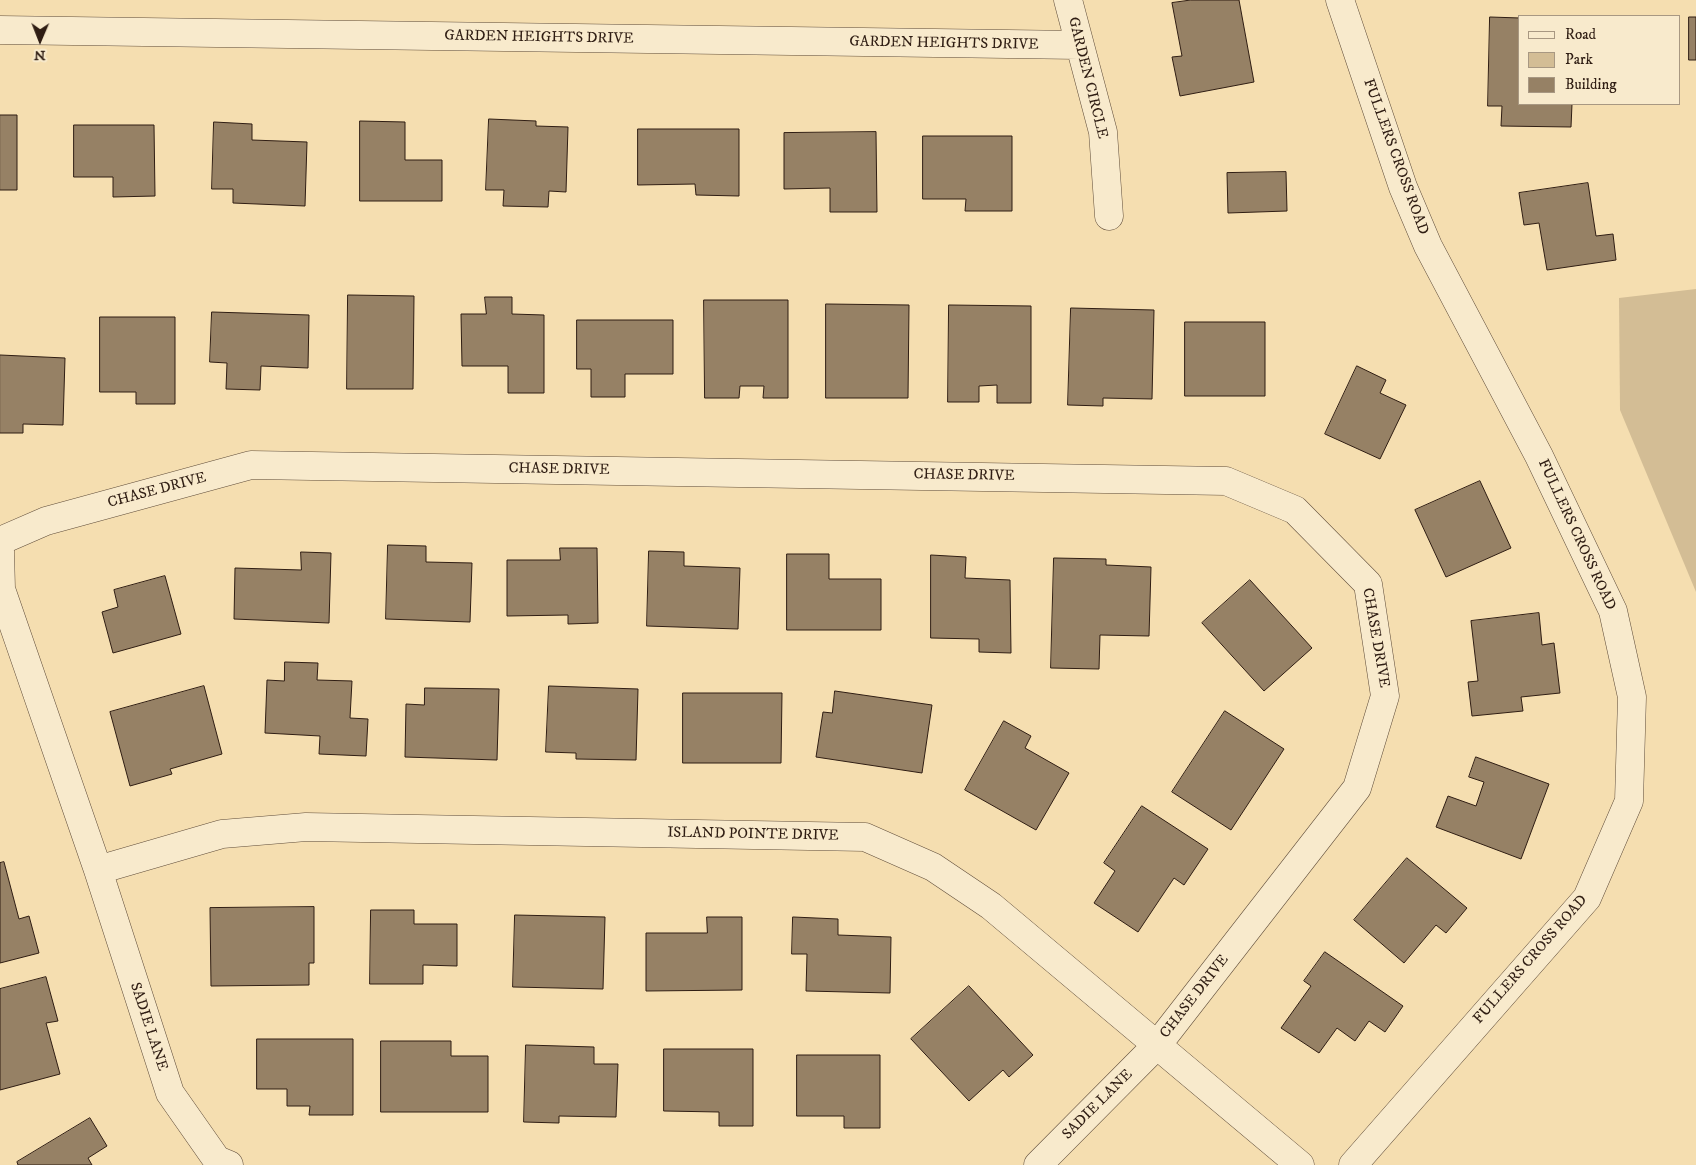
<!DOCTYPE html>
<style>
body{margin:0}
#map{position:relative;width:1696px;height:1165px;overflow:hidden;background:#f5deb0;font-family:"IM FELL DW Pica",serif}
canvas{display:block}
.legend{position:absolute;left:1518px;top:15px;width:162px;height:90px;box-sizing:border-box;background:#f8eacc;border:1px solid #a89882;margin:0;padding:6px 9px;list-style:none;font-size:15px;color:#2f1d13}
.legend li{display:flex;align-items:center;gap:10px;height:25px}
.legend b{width:25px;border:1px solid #a89882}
.north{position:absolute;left:15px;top:15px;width:50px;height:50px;-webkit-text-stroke:4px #f8eacc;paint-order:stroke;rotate:181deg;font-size:14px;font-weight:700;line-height:20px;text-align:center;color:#2f1d13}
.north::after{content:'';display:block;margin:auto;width:18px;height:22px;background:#2f1d13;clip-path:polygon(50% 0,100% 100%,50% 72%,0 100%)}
</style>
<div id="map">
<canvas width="1696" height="1165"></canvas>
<ul class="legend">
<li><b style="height:6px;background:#f8eacc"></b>Road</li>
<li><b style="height:14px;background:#d3bd95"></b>Park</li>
<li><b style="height:14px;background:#968165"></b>Building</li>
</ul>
<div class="north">N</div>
</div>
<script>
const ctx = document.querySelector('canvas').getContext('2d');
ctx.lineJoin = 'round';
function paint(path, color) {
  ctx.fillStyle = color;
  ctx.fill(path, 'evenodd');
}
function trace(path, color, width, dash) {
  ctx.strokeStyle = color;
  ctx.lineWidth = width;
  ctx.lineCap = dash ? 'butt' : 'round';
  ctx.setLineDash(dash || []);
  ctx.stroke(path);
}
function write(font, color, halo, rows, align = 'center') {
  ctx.font = font + ' "IM FELL DW Pica",serif';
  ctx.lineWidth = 4;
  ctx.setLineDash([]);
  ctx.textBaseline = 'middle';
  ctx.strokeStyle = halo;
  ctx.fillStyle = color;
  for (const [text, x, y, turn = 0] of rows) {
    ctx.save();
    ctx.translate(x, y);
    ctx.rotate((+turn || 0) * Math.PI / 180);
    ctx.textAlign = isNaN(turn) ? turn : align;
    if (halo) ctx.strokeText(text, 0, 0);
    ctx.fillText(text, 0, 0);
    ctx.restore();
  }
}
paint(new Path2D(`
 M1696 289V592L1620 410 1619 298Z`), '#d3bd95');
const building = new Path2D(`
 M1191 0H1239L1254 82 1180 96 1172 57 1182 56 1172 3Z
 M1490 17 1520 18V104H1572L1571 127 1501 126 1502 106H1488Z
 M1689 17H1696V60H1689Z
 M0 115H17V190H0Z
 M489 119 536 121V126L568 127 566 192 549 191 548 207 503 206 504 190H486Z
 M360 121 405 122V160H442V201H360Z
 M214 122 252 124V140L307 142 305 206 233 203V189H212Z
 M74 125H154L155 196 113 197V177H74Z
 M638 129H739V196L696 195 695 184 638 185Z
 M876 132 877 212H830V188L784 189V133Z
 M923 136H1012V211H965L966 199H923Z
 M1286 172 1287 211 1228 213 1227 173Z
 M1588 183 1596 236 1613 234 1616 260 1547 270 1539 223 1524 225 1519 193Z
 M348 295 414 296 413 389H347Z
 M485 297H512V314L544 315V393H508V366H462L461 314H486Z
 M704 300H788V398H763L764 386H740L739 398H705Z
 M826 304 909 305 908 398H826Z
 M949 305 1031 306V403H997V385L979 386V402H948Z
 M1071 308 1154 310 1152 399 1103 398V406L1068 405Z
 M212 312 309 315 308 368 261 366 260 390 226 389 227 363 210 362Z
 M100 317H175V404H136V392H100Z
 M577 320H673V374H625V397H591V369H577Z
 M1185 322H1265V396H1185Z
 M0 355 65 358 63 425 23 424V433H0Z
 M1357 366 1386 380 1380 393 1406 405 1380 459 1325 434Z
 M1480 481 1511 548 1446 577 1415 510Z
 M388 545 426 546V562L472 563 470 622 386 619Z
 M560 548H597L598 623 568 624V615L507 616V560H560Z
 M649 551 684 552V566L740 568 738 629 647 626Z
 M301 552 331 553 329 623 234 619 235 568 301 570Z
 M787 554H829V579H881V630H787Z
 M931 555 966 557 965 578 1010 580 1011 653 979 652V639L931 638Z
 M1054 558 1106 559V565L1151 567 1149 636 1100 635 1099 669 1051 668Z
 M165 576 181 634 113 653 102 612 118 607 114 590Z
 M1250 580 1312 648 1264 691 1202 623Z
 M1539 613 1542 645 1554 643 1560 693 1521 697 1523 711 1472 716 1468 682 1478 681 1471 621Z
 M285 662 318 663 317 680 352 681 350 718 368 719 366 756 319 754 320 736 265 733 267 680 284 681Z
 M204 686 222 754 170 769 172 774 130 786 110 712Z
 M549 686 638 689 636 760 576 759V753L546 752Z
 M425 688 499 689 497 760 405 757 406 704 424 705Z
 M835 691 932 705 922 773 816 757 823 712 832 713Z
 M683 693H782L781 763H683Z
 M1225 711 1284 749 1231 830 1172 792Z
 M1004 721 1031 736 1025 748 1069 773 1036 830 965 790Z
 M1476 757 1549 784 1521 859 1436 827 1448 796 1476 806 1484 782 1469 777Z
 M1142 806 1208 849 1184 885 1174 878 1138 932 1094 903 1115 871 1104 863Z
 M1407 858 1467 908 1446 933 1436 925 1404 963 1354 920Z
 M4 862 19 919 29 916 39 953 0 963V863Z
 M314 907V963H309V985L211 986 210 908Z
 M371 910H414V924H457V966L423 965V984H370Z
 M515 915 605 917 603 989 513 987Z
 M707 917H742V990L646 991V933H707Z
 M793 917 838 919V935L891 937 890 993 806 991 807 954H792Z
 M1325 952 1403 1006 1385 1032 1369 1021 1355 1041 1337 1028 1319 1053 1281 1028 1311 986 1304 981Z
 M46 977 58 1021 46 1023 60 1074 0 1090V989Z
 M969 986 1033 1055 1009 1077 1003 1070 969 1101 911 1039Z
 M257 1039H353V1115H309L310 1106H287V1089H257Z
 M381 1041H451V1056H488V1112H381Z
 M526 1045 594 1047V1064H618L616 1117 559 1116V1123L524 1122Z
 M664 1049H753V1126H719V1112L664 1111Z
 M797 1055H880V1128H844V1116H797Z
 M90 1118 107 1146 88 1158 92 1165H18L17 1162Z`);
paint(building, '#968165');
trace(building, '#2f1d13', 1);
const minor = new Path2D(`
 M1068 0 1103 132 1109 216
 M1340 0 1403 187 1428 246 1539 456 1613 611 1632 697 1629 801 1587 898 1353 1165
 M0 30 1079 45
 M0 541 46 521 251 465 1226 481 1295 510 1368 584 1385 696 1357 788 1158 1044 1038 1165
 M0 551 1 589 98 870 170 1093 217 1160 229 1165
 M98 870 222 834 306 827 865 837 933 867 991 906 1300 1165`);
trace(minor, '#604d3a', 29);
trace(minor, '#f8eacc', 28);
write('15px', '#2f1d13', '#f8eacc', [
 ["GARDEN HEIGHTS DRIVE",539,38,1],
 ["GARDEN HEIGHTS DRIVE",944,44,1],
 ["GARDEN CIRCLE",1087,78,76],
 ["FULLERS CROSS ROAD",1395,157,70],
 ["CHASE DRIVE",559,470,1],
 ["CHASE DRIVE",964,476,1],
 ["CHASE DRIVE",157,491,-15],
 ["FULLERS CROSS ROAD",1576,535,65],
 ["CHASE DRIVE",1375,638,80],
 ["ISLAND POINTE DRIVE",753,835,1],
 ["FULLERS CROSS ROAD",1531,960,-49],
 ["CHASE DRIVE",1195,997,-52],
 ["SADIE LANE",148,1027,72],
 ["SADIE LANE",1098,1105,-45]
]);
</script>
